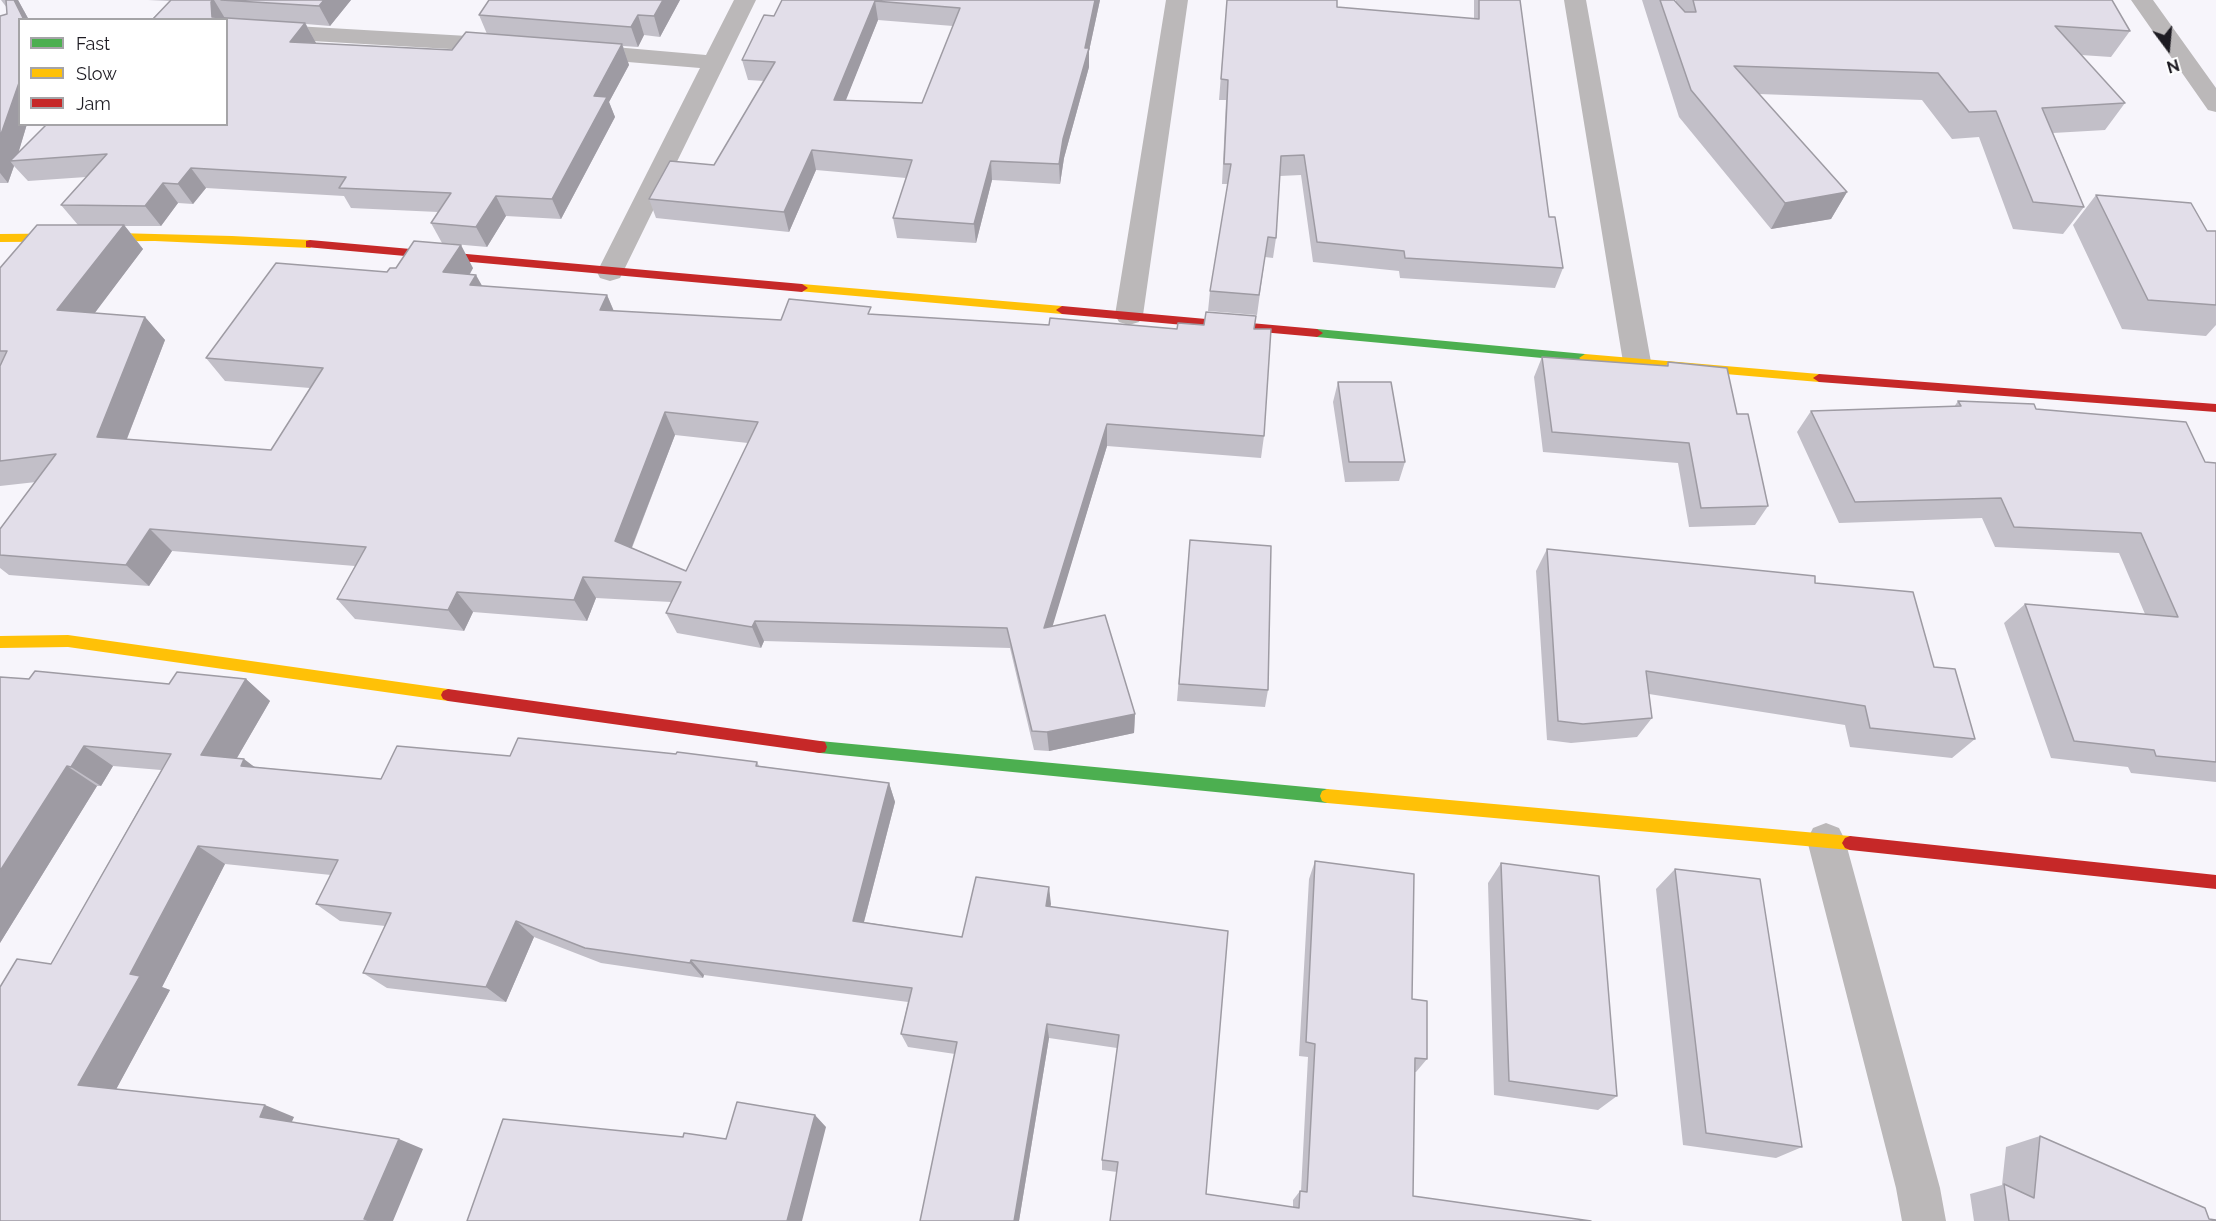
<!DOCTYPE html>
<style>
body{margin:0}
#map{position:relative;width:2216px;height:1221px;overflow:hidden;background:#f7f5fb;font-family:Raleway,sans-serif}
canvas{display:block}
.legend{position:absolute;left:18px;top:18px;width:210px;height:108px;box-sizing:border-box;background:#fff;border:2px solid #a5a4a7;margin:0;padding:8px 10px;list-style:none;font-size:18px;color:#1d1b22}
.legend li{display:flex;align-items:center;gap:12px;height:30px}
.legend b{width:30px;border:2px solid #a5a4a7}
.north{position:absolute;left:2138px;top:18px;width:60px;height:60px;-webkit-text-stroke:4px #fff;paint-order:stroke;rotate:164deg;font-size:16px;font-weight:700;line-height:24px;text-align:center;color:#1d1b22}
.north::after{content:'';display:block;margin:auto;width:21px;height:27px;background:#1d1b22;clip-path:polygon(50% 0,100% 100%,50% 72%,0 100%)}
</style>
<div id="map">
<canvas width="2216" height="1221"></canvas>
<ul class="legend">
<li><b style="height:8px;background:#4caf50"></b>Fast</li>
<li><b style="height:8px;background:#ffc107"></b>Slow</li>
<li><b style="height:8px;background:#c62828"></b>Jam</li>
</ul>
<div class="north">N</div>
</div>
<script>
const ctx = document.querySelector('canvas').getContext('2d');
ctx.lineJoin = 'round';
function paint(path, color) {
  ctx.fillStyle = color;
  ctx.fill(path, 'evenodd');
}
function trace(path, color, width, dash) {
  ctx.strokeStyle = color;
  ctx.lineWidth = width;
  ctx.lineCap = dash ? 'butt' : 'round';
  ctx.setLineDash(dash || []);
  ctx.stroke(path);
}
paint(new Path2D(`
 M734 0H756L623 272 620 278 610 281 600 278 597 272 700 68 580 58 572 56 569 51 572 46 580 44 706 55Z
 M1166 0H1188L1143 315 1139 322 1129 325 1119 322 1115 315Z
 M1564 0H1586L1651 362 1647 369 1637 372 1627 369 1623 362Z
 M2131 0H2153L2216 88V112L2208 110Z
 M226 22 502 38 510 40 513 45 510 50 502 52 226 36Z
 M1826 823 1839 828 1845 840 1940 1188 1946 1221H1902L1896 1188 1807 840 1813 828Z`), '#bbb8b9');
paint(new Path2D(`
 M1317 329 1585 354 1591 358 1585 362 1317 337 1311 333Z
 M820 741 1327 789 1332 791 1334 796 1332 801 1327 803 820 753 815 752 813 747 815 742Z`), '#4caf50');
paint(new Path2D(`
 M116 233 232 236 310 240 315 244 310 248 155 241 0 242V234Z
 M802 284 1062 306 1068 310 1062 314 798 291V285Z
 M1585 354 1819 374 1825 378 1819 382 1585 362 1579 358Z
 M68 635 448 689 453 691 455 695 453 699 448 701 68 647 0 648V636Z
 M1327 789 1850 836 1855 838 1858 843 1855 848 1850 850 1327 803 1322 801 1320 796 1322 791Z`), '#ffc107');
paint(new Path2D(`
 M310 240 802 284 808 288 802 292 306 247V241Z
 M1062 306 1317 329 1323 333 1317 337 1062 314 1056 310Z
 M1819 374 2216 404V412L1819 382 1813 378Z
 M448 689 820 741 825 742 827 747 825 752 820 753 448 701 443 699 441 695 443 691Z
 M1850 836 2216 875V889L1850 850 1845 848 1842 843 1845 838Z`), '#c62828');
paint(new Path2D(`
 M1 0H18L29 20H20L27 124 18 153 170 1 148 0H351L330 26 306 24 316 43 452 50 487 34 479 15 680 0 660 37 644 35 638 47 623 46 629 65 609 102 615 117 561 219 506 216 487 247 442 243 431 223 438 212 351 208 344 196 206 188 193 204 178 203 161 226H125L143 249 94 313 145 317 165 340 127 439 271 450 310 388 225 381 206 358 387 272 473 268 470 274 482 286 607 295 614 311 781 320 872 314 1049 325 1177 329H1254L1264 436 1261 458 1107 446 1052 626 1135 714 1134 733 1049 751 1034 750 1010 648 764 641 761 648 677 633 666 613 671 602 596 598 587 621 473 612 464 631 355 619 337 599 355 566 172 551 149 586 9 575 0 568V529L36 482 0 486V268L78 225 61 205 86 177 28 181 14 166 8 183H0V16L7 14V8ZM675 435 748 443 686 571 632 548Z
 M782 0H1100L1089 51V67L1064 158 1060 184 992 180 976 243 897 238 893 218 906 178 816 170 789 232 656 218 649 199 714 165 764 81 748 80 742 60 774 16ZM878 20 953 26 922 103 845 101Z
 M1227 0 1337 7 1474 19V0H1520L1549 217 1563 268 1555 288 1400 278 1399 271 1313 262 1301 175 1280 176 1276 238 1273 258 1265 257 1257 315 1208 311 1210 291 1228 184H1222L1226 100H1219Z
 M1642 0H1674L1676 2V0H2112L2130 31 2111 57 2081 55 2125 103 2105 130 2053 133 2084 207 2063 234 2013 229 1979 137 1952 139 1922 100 1759 94 1847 192 1831 219 1771 229 1679 117Z
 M2096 195 2207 231H2216V325L2206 336 2122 329 2073 225Z
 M1542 357 1666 366 1668 362 1737 414 1768 506 1755 525 1689 527 1678 463 1543 452 1534 377Z
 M1338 382 1405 462 1399 481 1345 482 1333 402Z
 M1958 401 2036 409 2205 462 2216 463V782L2131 773 2128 767 2051 758 2004 623 2025 604 2145 614 2119 553 1995 547 1982 518 1839 523 1797 432 1811 411 1954 407Z
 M1190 540 1268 690 1265 707 1177 701Z
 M1547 549 1815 583 1934 667 1975 739 1952 758 1850 747 1845 725 1649 694 1652 718 1637 737 1571 743 1547 740 1536 571Z
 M29 679 169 684 246 679 270 701 237 758 255 767 381 779 510 756 757 762 759 766 889 783 895 802 864 922 962 937 1049 887 1050 906 1206 1194 1293 1207V1200L1300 1191H1301L1308 1057 1299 1056 1309 879 1315 861 1412 999 1427 1059 1416 1072H1415L1413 1196 1591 1221H1110L1117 1172 1102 1170V1160L1117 1048 1049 1038 1019 1221H920L955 1054 908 1047 901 1034 908 1002 704 975 703 978 601 963 534 937 506 1002 387 988 363 973 385 926 340 921 316 904 331 875 225 864 162 987 170 990 116 1089 294 1117 291 1122 423 1149 0 1221 51 964 161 770 113 766 101 786H97L0 943Z
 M1501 863 1617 1096 1598 1110 1494 1095 1488 883Z
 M1675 869 1802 1147 1776 1158 1683 1145 1656 889Z
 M2040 1136 2209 1219 2216 1221H1974L1970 1194 2002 1185 2006 1147Z`), '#c2bfc8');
paint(new Path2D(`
 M14 0H18L29 20H24Z
 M213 0H214L226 20 212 17 211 2Z
 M324 0H351L330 26 319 6Z
 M663 0H680L660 37 654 16Z
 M1095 0H1100L1089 51V67L1064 158 1060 184 1059 164 1063 139 1085 48Z
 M875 1 878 20 838 120 834 100Z
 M638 15 644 35 638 47 631 27Z
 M305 23 316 43 290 42Z
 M622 44 629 65 609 102 615 117 561 219 552 199 594 96Z
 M20 80V124H27L16 161H10L14 166 8 183 0 173V137Z
 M812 150 816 170 789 232 784 212Z
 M991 161 992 180 976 243 974 224Z
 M191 168 206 188 193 204 178 184Z
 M163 183 178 203 161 226 145 206Z
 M1847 192 1831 219 1771 229 1785 203Z
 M496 196 506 216 487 247 476 227Z
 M124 225 143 249 79 334 57 310Z
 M461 245 473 268 457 296 443 272Z
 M476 275 489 298 470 285Z
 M607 295 617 319 600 310Z
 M145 317 165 340 119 459 97 437Z
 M665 412 675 435 626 562 615 541Z
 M1107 424V446L1046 648 1044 628Z
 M150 529 172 551 149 586 126 565Z
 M583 577 596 598 587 621 574 600Z
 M457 592 473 612 464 631 448 610Z
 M755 621 764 641 761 648 752 627Z
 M246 679 270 701 227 775 201 755Z
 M1135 714 1134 733 1049 751 1047 732Z
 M84 746 113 766 101 786 71 767Z
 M244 759 269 778 241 766Z
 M67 766 97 786 0 943V871Z
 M889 783 895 802 860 937 853 921Z
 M198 846 225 864 162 987 170 990 112 1097 78 1085 130 974Z
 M1049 887 1051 904 1048 922 1046 906Z
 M516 921 534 937 506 1002 486 987Z
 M691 960 704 975 703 978 690 963Z
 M1047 1024 1049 1038 1019 1221H1014Z
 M265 1105 294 1117 289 1128 260 1117Z
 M815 1115 826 1127 802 1221H787Z
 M399 1139 423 1149 393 1221H371L364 1219Z`), '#9e9ba3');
const building = new Path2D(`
 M6 0H14L24 20H20V80L0 137V16L7 14Z
 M171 0H213L211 2 212 17 305 23 290 42 452 50 466 32 622 44 594 96 607 97 552 199 496 196 476 227 431 223 451 193 339 188 346 177 191 168 178 184 163 183 145 206 61 205 107 154 10 161 47 124H226V20H152Z
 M221 0H324L319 6Z
 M489 0H663L654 16 638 15 631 27 479 15Z
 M782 0H1095L1085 48H1089L1063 139 1059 164 991 161 974 224 893 218 912 160 812 150 784 212 649 199 670 161 714 165 775 62 742 60 764 15 774 16ZM875 1 960 8 922 103 834 100Z
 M1227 0H1337V7L1479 19V0H1520L1549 217H1555L1563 268 1405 258 1404 251 1317 242 1304 155 1281 156 1276 238 1268 237 1259 295 1210 291 1231 164H1224L1228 80 1221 79Z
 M1660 0H1674L1685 12H1696L1693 0H2112L2130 31 2055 26 2125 103 2042 108 2084 207 2033 202 1996 111 1969 112 1938 73 1734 66 1847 192 1785 203 1691 90Z
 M2096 195 2191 203 2207 231H2216V305L2148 300Z
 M37 225H124L57 310 145 317 97 437 271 450 323 368 206 358 276 263 387 272 390 268H396L414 241 461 245 443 272 476 275 470 285 607 295 600 310 781 320 789 299 871 307 868 314 1049 325 1050 318 1177 329 1178 323 1204 325 1206 312 1256 316 1254 329H1271L1264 436 1107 424 1044 628 1105 615 1135 714 1047 732 1032 731 1007 628 755 621 752 627 666 613 681 582 583 577 574 600 457 592 448 610 337 599 366 547 150 529 126 565 0 555V529L56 454 0 461V366L7 351H0V268ZM665 412 758 422 686 571 615 541Z
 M1542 357 1668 366V362L1727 368 1737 414H1748L1768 506 1701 508 1689 443 1552 432Z
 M1338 382H1391L1405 462H1349Z
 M1958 401 2034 404 2036 409 2186 422 2205 462 2216 463V762L2156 756 2154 750 2074 741 2025 604 2178 617 2141 533 2014 527 2001 498 1855 502 1811 411 1961 406Z
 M1190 540 1271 546 1268 690 1179 684Z
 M1547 549 1815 576V583L1913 592 1934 667 1955 669 1975 739 1870 728 1865 706 1646 671 1652 718 1583 724 1558 721Z
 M35 671 169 684 177 672 246 679 201 755 244 759 241 766 381 779 397 746 510 756 518 738 676 754 677 752 757 762 756 766 889 783 853 921 962 937 976 877 1049 887 1046 906 1228 931 1206 1194 1299 1208 1300 1191 1307 1192 1315 1044 1306 1042 1315 861 1414 874 1412 999 1427 1001V1059L1415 1058 1413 1196 1591 1221H1110L1118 1162 1102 1160 1119 1035 1047 1024 1014 1221H920L957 1042 901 1034 912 988 691 960 690 963 585 948 516 921 486 987 363 973 391 913 316 904 338 860 198 846 130 974 140 976 78 1085 265 1105 260 1117 399 1139 364 1219 377 1221H0V987L17 959 51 964 171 754 84 746 71 767 67 766 0 871V677L29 679Z
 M1501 863 1599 876 1617 1096 1509 1081Z
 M1675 869 1760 879 1802 1147 1706 1133Z
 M737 1102 815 1115 787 1221H467L503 1119 683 1137 684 1133 726 1139Z
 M2040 1136 2205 1208 2209 1219 2216 1220V1221H2009L2004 1184 2034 1198Z`);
paint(building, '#e2dee9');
trace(building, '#9e9ba3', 1.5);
</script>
